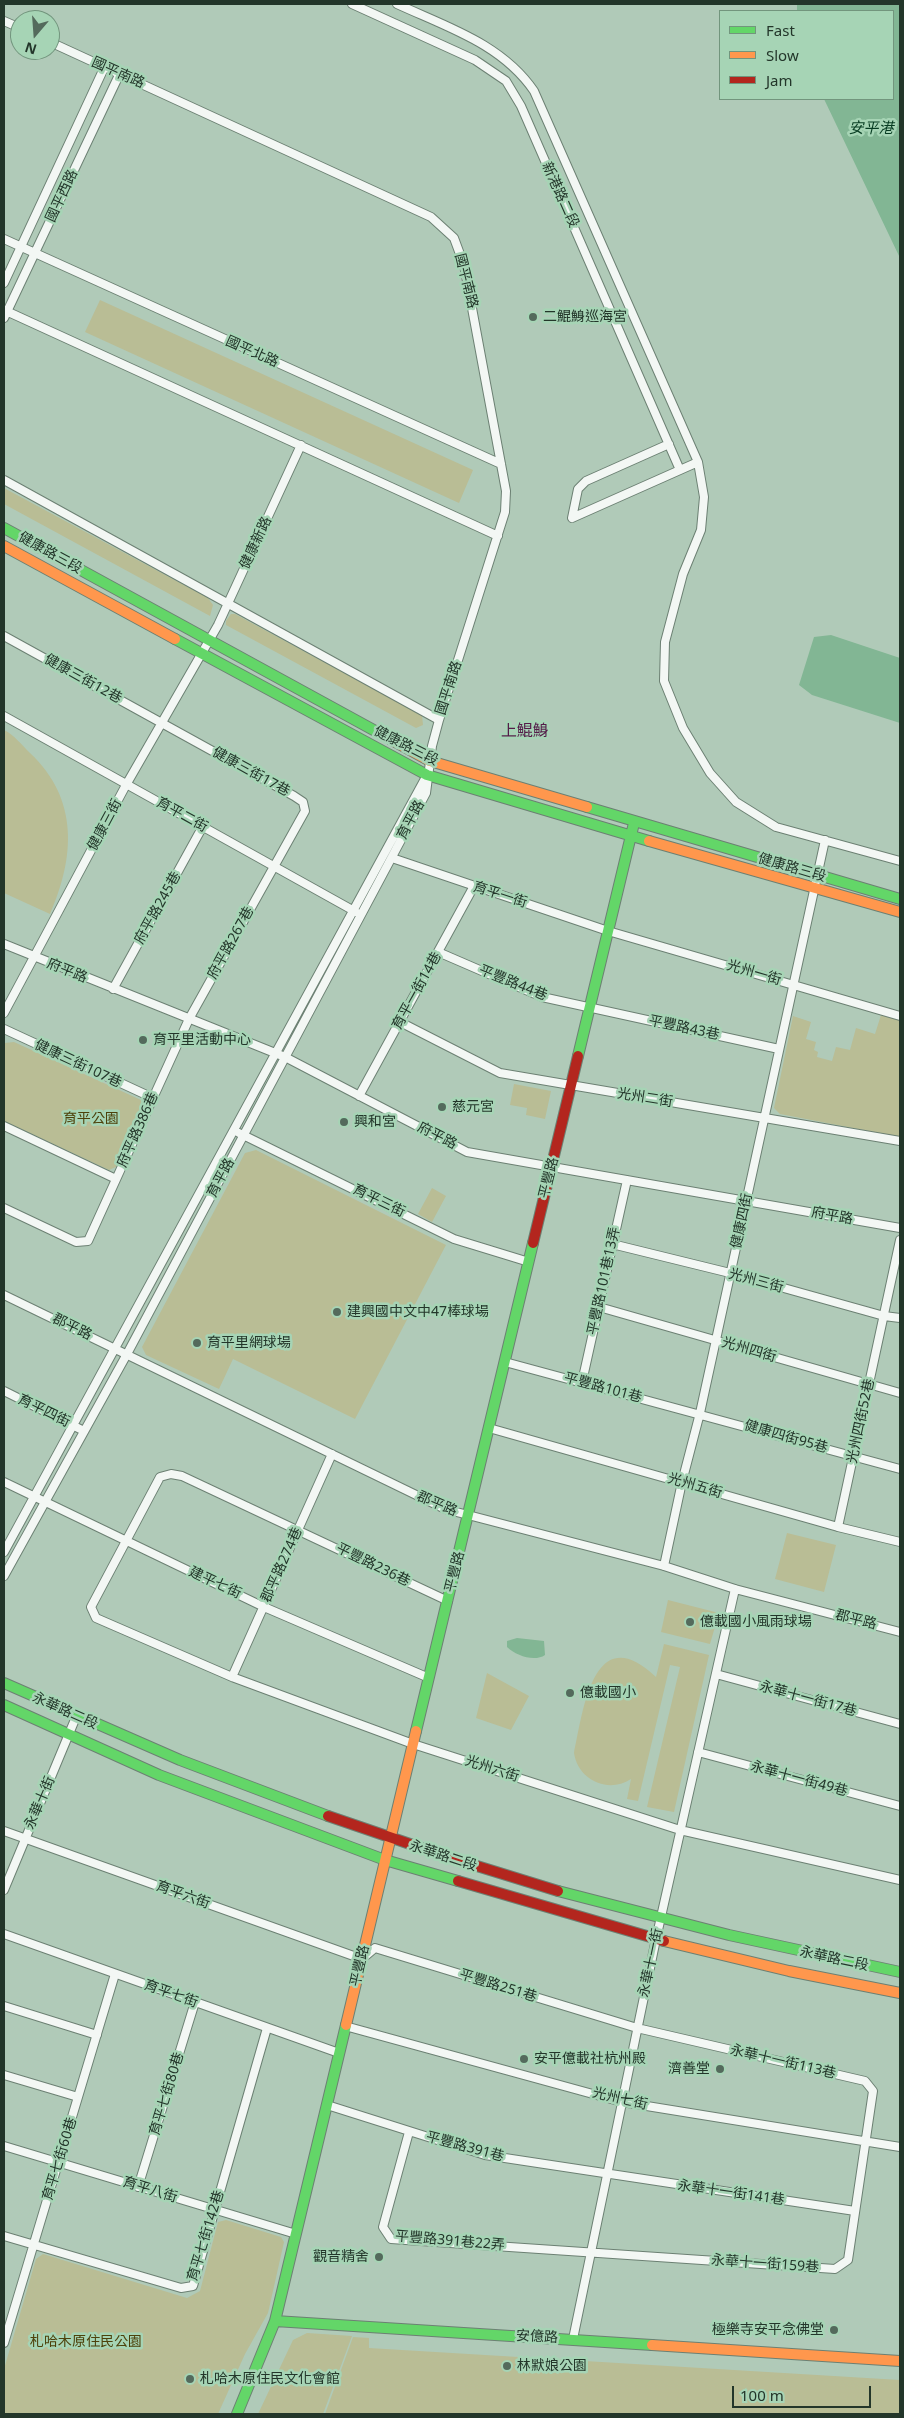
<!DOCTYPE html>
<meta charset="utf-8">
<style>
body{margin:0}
#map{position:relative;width:904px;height:2418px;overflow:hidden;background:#b0cab8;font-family:"Noto Sans",sans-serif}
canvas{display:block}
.frame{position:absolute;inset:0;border:5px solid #23362a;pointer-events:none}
.legend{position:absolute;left:719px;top:10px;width:175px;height:90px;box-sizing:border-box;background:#a6d4b5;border:1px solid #72957d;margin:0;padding:6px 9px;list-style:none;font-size:15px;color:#23362a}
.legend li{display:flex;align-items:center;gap:10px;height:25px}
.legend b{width:25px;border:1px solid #72957d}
.north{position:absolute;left:10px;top:10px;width:50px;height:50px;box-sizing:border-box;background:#a6d4b5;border:1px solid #72957d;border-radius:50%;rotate:198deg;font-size:14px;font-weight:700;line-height:20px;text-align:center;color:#23362a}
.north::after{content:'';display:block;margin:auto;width:18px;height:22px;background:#546a5c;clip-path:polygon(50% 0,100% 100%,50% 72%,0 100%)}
.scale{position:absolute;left:732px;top:2386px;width:139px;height:22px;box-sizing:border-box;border:2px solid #23362a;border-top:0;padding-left:6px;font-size:15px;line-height:18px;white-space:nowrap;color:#23362a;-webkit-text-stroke:4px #a6d4b5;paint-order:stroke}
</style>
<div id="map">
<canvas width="904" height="2418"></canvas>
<div class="frame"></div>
<ul class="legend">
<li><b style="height:6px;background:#63d668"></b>Fast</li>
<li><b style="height:6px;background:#ff974d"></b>Slow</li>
<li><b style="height:6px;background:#b3261e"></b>Jam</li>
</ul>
<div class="north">N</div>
<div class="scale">100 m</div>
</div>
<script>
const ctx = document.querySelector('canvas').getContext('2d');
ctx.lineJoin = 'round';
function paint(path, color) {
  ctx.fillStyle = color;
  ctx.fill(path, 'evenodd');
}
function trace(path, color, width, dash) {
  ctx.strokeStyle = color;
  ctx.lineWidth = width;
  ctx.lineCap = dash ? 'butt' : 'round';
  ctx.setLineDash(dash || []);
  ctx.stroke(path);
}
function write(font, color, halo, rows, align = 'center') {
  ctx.font = font + ' "Noto Sans","Noto Sans TC",sans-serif';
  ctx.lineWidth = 5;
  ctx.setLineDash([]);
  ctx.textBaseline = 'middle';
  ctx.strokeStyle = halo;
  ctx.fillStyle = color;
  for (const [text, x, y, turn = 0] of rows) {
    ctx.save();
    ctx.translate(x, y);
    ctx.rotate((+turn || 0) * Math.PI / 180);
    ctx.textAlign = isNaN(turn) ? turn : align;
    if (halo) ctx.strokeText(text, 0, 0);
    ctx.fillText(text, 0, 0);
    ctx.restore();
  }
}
paint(new Path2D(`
 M100 300 473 470 459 503 85 332Z
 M4 488 208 598 213 605 210 616 4 504Z
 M231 614H235L422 715 423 725 416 728 226 625V621Z
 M4 730C14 735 22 745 30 753 79 799 75 857 50 914L4 893Z
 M881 1015 900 1020V1137L780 1114 774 1108 793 1016 811 1022 806 1039 816 1042 814 1050 818 1052 817 1057 832 1061 836 1047 850 1050 856 1028 875 1034Z
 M14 1042 141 1100 143 1107 116 1167 109 1170 4 1121V1045L5 1043Z
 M514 1084 551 1091 545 1119 526 1115 527 1108 510 1105Z
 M256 1150 446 1245 355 1419 233 1359 219 1389 146 1355 142 1347 245 1153Z
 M432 1188 446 1196 432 1222 418 1214Z
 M787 1533 836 1545 824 1592 775 1579Z
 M668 1600 719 1613 710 1644 661 1632Z
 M664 1644 709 1655 674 1812 647 1807 680 1667 670 1665 638 1801 627 1799 631 1779C608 1794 578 1780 574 1753 583 1712 593 1617 656 1677Z
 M487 1673 529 1696 511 1730 476 1718Z
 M226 2220 281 2237 284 2242 268 2313 245 2354 218 2414H4V2369L36 2259 43 2254 187 2298 200 2291 218 2222Z
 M307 2333 352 2336 323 2414H258L293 2340Z
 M353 2337 369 2338V2348L900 2380V2414H325Z`), '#b9bd95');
paint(new Path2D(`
 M797 4H900V258L824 99H893V11H797Z
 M831 635 900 658V723L812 695 799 685 814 637Z
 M517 1638 544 1641 545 1655C535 1662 516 1656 507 1647V1641Z`), '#82b694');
const street = new Path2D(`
 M352 4 475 60 506 81 521 106 680 470
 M397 4C447 27 502 44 534 91L698 462 572 518 578 489 586 481 669 444
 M4 21 20 28
 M4 239 501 464
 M4 283 105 66
 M4 310 498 536
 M4 318 120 73
 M698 462 704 497 701 530 683 574 665 642 664 681 683 728 710 773 736 802 776 827 900 861
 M4 480 439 720
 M4 636 294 796 303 802 305 811 189 1019 88 1241 76 1242 4 1208
 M4 716 356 912
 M392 858 608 931 900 1016
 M4 944 285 1057 467 1152 900 1228
 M438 952 542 997 779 1049
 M113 989 203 826
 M4 1013 126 785 218 625 301 445
 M400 1022 500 1073 900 1141
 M4 1029 153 1098
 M359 1096 474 886
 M4 1126 116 1179
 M239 1133 454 1239 529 1262
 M612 1244 730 1273 884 1316 900 1318
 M4 1295 445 1509 664 1566 735 1589 900 1632
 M599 1307 900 1393
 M505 1362 900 1469
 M582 1382 627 1180
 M4 1391 84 1431
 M489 1428 838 1527 900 1542
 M4 1482 264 1607 429 1678
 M838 1527 900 1240
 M4 1552 426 777
 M664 1566 682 1482 700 1413 825 840
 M4 1576 127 1354 426 793 432 746 439 720 505 512 506 491 464 265 454 238 431 217 50 42
 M448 1601 182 1476 171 1474 160 1477 91 1607 96 1618 232 1677 413 1744 680 1830 900 1880
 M716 1674 900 1724
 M232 1677 332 1454
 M698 1752 900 1806
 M4 1831 362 1959 375 1948 637 2028 865 2081 873 2091 848 2260 835 2269 391 2239 383 2227 409 2132
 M4 1890 76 1717
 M4 1934 339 2053
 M4 2006 97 2035
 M345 2026 622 2102 900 2147
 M4 2075 78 2097
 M327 2105 485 2155 855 2211
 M4 2146 296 2234
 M138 2187 195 2002
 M4 2236 181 2288 193 2286 267 2028
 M573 2339 656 1939 735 1589
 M4 2343 115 1974`);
const fast = new Path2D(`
 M4 528 390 739
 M175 639 427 775 649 841
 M587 807 900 899
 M578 1056 634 823
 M4 1683 180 1760 328 1816
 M4 1705 159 1775 385 1860 458 1881
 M416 1731 533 1243
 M558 1891 729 1935 900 1972
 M275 2321 652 2345
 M237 2414 275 2321 346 2025`);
const slow = new Path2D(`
 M4 546 175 639
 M390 739 430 761 587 807
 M649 841 900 912
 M664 1941 789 1971 900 1993
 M346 2025 416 1731
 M652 2345 900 2361`);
const jam = new Path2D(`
 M533 1243 578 1056
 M328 1816 451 1858 558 1891
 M458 1881 664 1941`);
trace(street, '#6c8073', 10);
trace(fast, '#6c8073', 12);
trace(slow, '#6c8073', 12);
trace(jam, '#6c8073', 12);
trace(street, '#f3f7f4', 8);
trace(fast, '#63d668', 10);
trace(slow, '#ff974d', 10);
trace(jam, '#b3261e', 10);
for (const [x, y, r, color] of [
 [533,317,5,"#546a5c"],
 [143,1040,5,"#546a5c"],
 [442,1107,5,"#546a5c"],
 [344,1122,5,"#546a5c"],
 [337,1312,5,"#546a5c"],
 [197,1343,5,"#546a5c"],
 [690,1622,5,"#546a5c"],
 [570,1693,5,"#546a5c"],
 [524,2059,5,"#546a5c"],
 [720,2069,5,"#546a5c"],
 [379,2257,5,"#546a5c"],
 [834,2330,5,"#546a5c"],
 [507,2366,5,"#546a5c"],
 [190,2379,5,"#546a5c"]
]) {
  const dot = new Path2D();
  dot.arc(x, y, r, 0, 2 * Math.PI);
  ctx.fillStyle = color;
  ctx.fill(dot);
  trace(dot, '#a6d4b5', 2);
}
write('14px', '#23362a', '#a6d4b5', [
 ["國平南路",118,73,24],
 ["新港路二段",560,195,66],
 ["國平西路",62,196,-65],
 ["國平南路",466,281,76],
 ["國平北路",252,352,24],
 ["健康新路",256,543,-65],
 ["健康路三段",50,553,29],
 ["健康三街12巷",83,679,29],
 ["國平南路",449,688,-72],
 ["健康路三段",406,746,27],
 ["健康三街17巷",251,772,29],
 ["育平二街",182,815,29],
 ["育平路",411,820,-62],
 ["健康三街",105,825,-62],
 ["健康路三段",792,868,16],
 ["育平一街",500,895,18],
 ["府平路245巷",158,908,-61],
 ["府平路267巷",231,943,-61],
 ["府平路",67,971,22],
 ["光州一街",754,973,16],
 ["平豐路44巷",513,983,22],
 ["育平一街14巷",417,991,-61],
 ["平豐路43巷",684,1028,12],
 ["健康三街107巷",78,1064,25],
 ["光州二街",645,1098,9],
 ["府平路386巷",138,1130,-66],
 ["府平路",437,1136,27],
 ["育平路",221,1178,-62],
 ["平豐路",549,1178,-76],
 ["育平三街",379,1201,26],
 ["府平路",832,1216,10],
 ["健康四街",742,1221,-78],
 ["平豐路101巷13弄",604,1281,-78],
 ["光州三街",756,1281,15],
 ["郡平路",72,1327,26],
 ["光州四街",749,1350,16],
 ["平豐路101巷",603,1388,15],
 ["育平四街",44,1411,26],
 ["光州四街52巷",861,1421,-78],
 ["健康四街95巷",786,1437,16],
 ["光州五街",695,1486,16],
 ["郡平路",437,1504,23],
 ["郡平路274巷",282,1565,-66],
 ["平豐路236巷",373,1565,26],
 ["平豐路",455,1572,-76],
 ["建平七街",215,1583,25],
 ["郡平路",856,1620,14],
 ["永華十一街17巷",808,1699,15],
 ["永華路二段",65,1711,24],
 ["光州六街",492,1769,18],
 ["永華十一街49巷",799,1779,15],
 ["永華十街",40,1803,-67],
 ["永華路二段",443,1856,18],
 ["育平六街",183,1895,20],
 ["永華路二段",834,1959,12],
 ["永華十一街",651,1963,-78],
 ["平豐路",360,1966,-77],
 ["平豐路251巷",498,1986,17],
 ["育平七街",171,1994,20],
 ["永華十一街113巷",783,2062,13],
 ["育平七街80巷",167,2094,-73],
 ["光州七街",620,2099,13],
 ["平豐路391巷",465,2147,15],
 ["育平七街60巷",60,2159,-73],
 ["育平八街",150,2190,17],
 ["永華十一街141巷",731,2193,8],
 ["育平七街142巷",206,2236,-73],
 ["平豐路391巷22弄",450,2241,5],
 ["永華十一街159巷",765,2264,4],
 ["安億路",537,2337,3]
]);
write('14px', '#23362a', '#a6d4b5', [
 ["二鯤鯓巡海宮",543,317],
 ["育平里活動中心",153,1040],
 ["慈元宮",452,1107],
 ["興和宮",354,1122],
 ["建興國中文中47棒球場",347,1312],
 ["育平里網球場",207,1343],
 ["億載國小風雨球場",700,1622],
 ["億載國小",580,1693],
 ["安平億載社杭州殿",534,2059],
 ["濟善堂",710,2069,"right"],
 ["觀音精舍",369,2257,"right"],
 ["極樂寺安平念佛堂",824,2330,"right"],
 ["林默娘公園",517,2366],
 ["札哈木原住民文化會館",200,2379]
], 'left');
write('14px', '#4d410b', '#a6d4b5', [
 ["育平公園",91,1119],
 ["札哈木原住民公園",86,2342]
]);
write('italic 15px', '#073c22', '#a6d4b5', [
 ["安平港",871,129]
]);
write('16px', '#541d49', '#a6d4b5', [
 ["上鯤鯓",525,731]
]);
</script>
